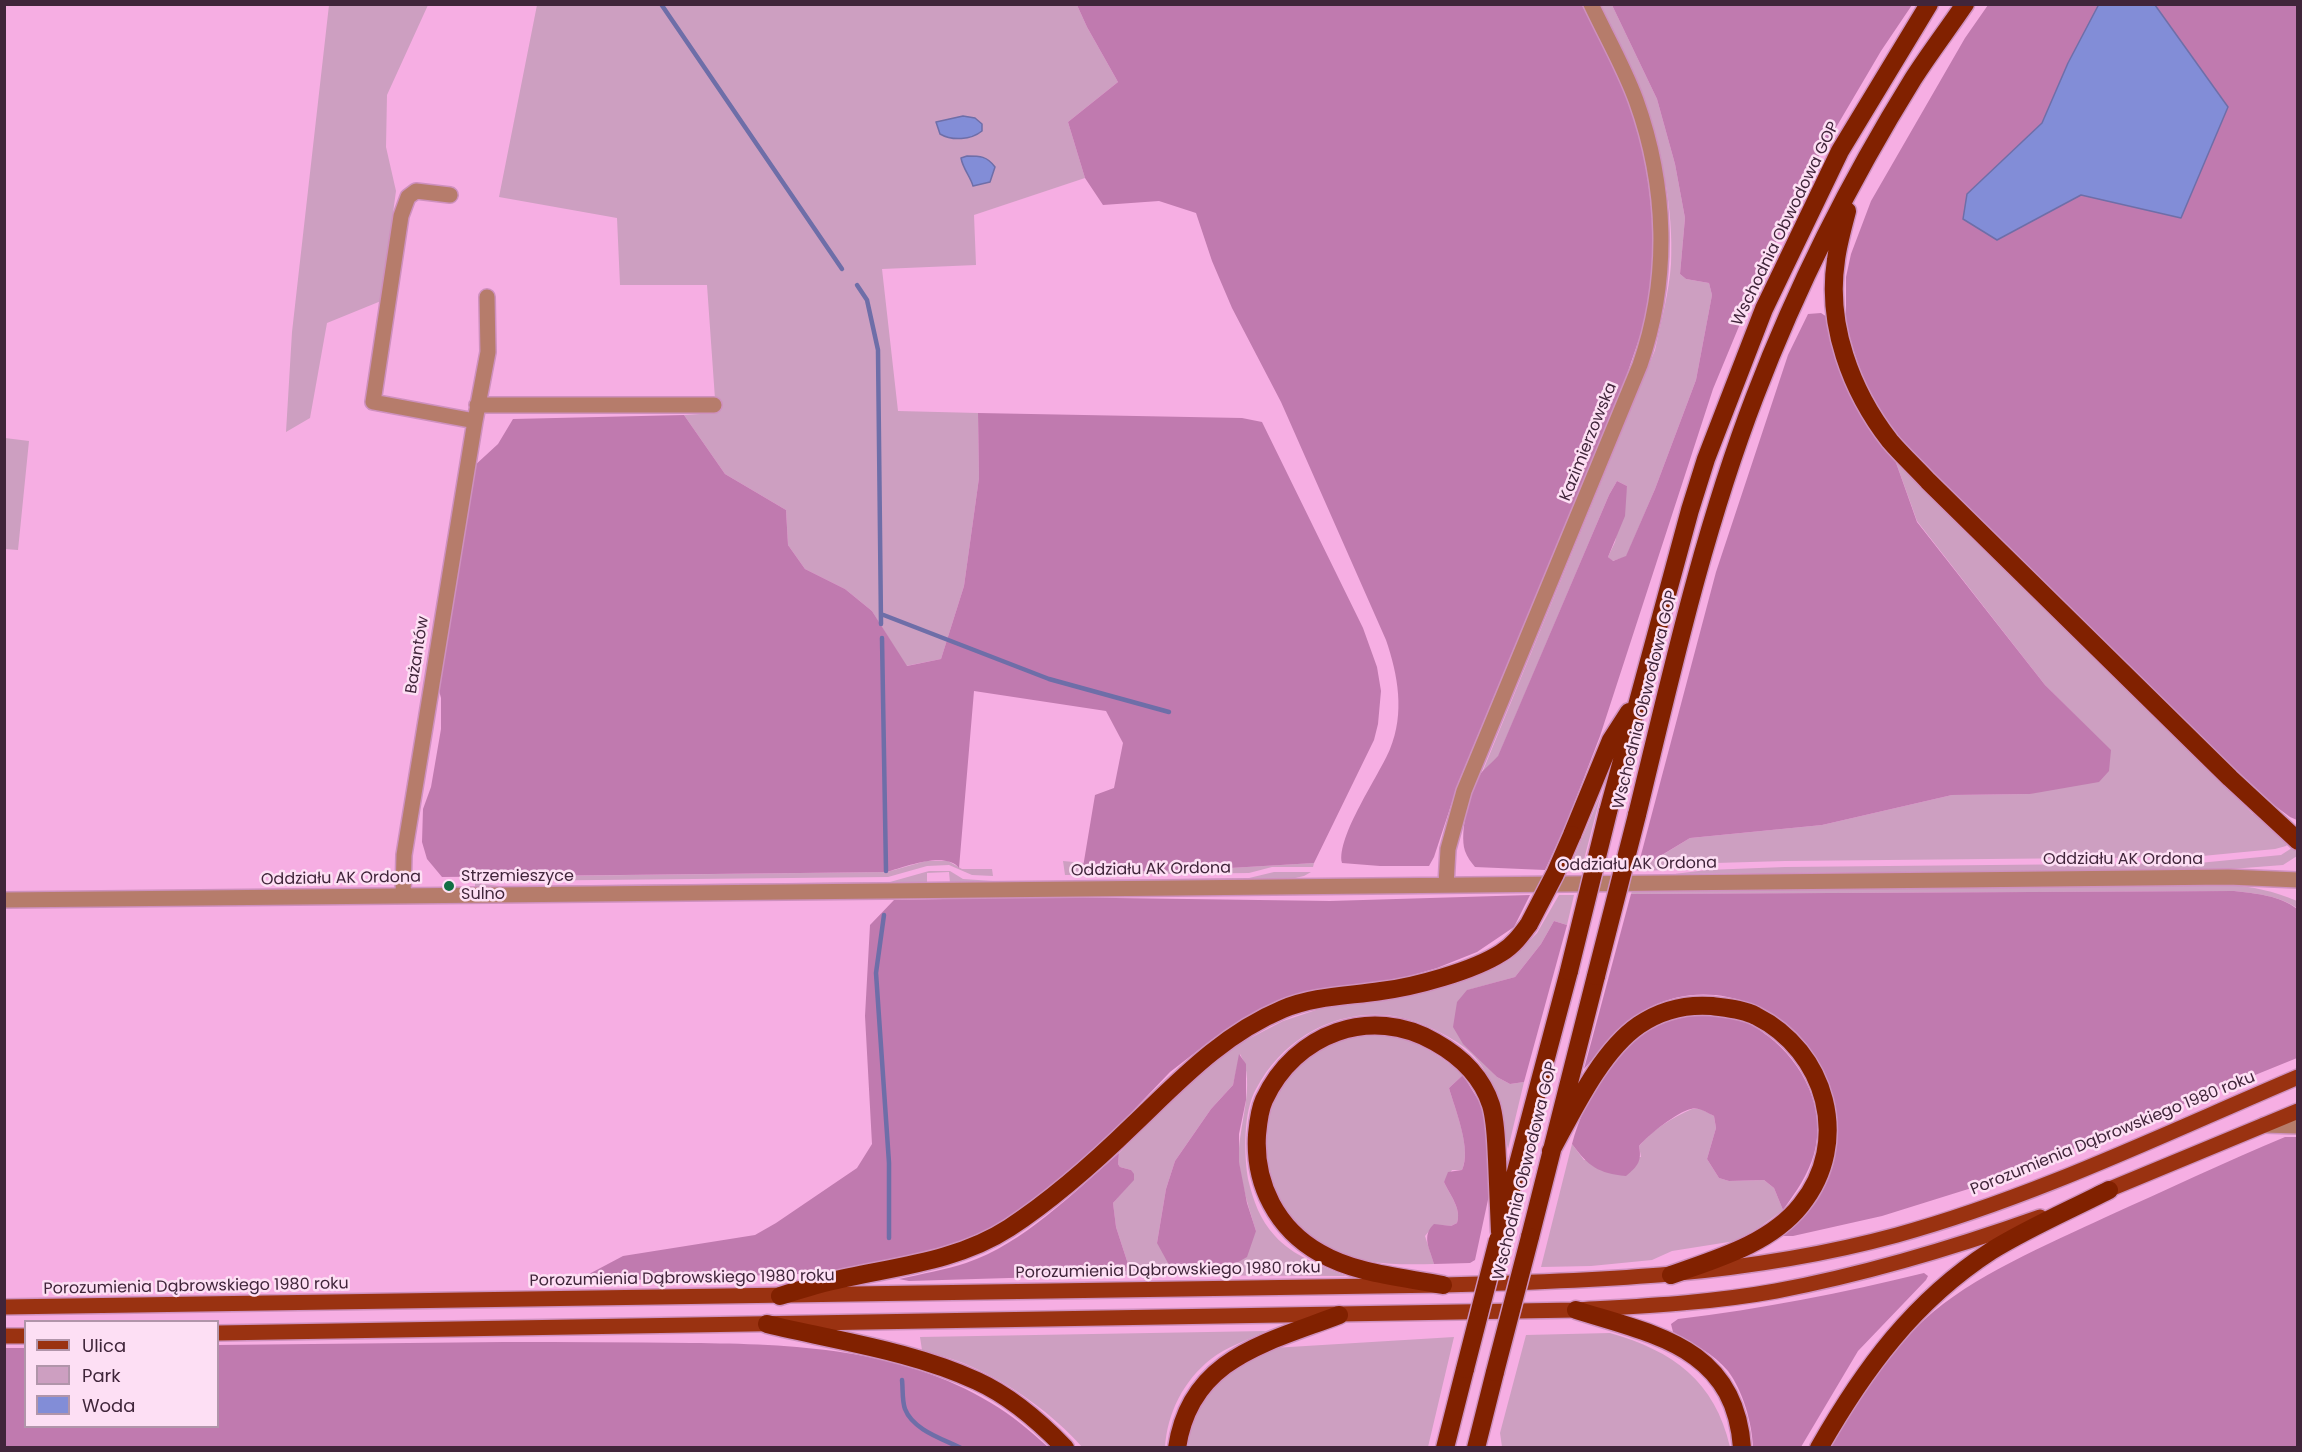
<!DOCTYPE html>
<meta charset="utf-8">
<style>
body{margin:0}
#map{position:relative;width:2302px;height:1452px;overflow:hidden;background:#f6aee3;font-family:Poppins,sans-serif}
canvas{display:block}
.frame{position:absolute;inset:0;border:6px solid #40253a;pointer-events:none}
.legend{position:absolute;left:24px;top:1320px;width:195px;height:108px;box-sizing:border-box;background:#fddff4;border:2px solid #b195aa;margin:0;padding:8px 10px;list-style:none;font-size:18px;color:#40253a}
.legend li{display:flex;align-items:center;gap:12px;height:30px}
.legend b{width:30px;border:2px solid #b195aa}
</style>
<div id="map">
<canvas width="2302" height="1452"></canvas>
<div class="frame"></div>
<ul class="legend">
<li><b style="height:8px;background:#9a3211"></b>Ulica</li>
<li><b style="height:16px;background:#cd9fc1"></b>Park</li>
<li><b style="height:16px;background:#828dd7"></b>Woda</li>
</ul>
</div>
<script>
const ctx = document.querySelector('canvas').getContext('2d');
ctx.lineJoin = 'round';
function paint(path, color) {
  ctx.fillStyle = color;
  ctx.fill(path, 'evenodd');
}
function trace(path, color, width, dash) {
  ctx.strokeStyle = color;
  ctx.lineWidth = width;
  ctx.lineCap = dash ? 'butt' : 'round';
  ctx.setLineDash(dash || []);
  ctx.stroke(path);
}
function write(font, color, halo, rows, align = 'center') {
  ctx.font = font + ' Poppins,sans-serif';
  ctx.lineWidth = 5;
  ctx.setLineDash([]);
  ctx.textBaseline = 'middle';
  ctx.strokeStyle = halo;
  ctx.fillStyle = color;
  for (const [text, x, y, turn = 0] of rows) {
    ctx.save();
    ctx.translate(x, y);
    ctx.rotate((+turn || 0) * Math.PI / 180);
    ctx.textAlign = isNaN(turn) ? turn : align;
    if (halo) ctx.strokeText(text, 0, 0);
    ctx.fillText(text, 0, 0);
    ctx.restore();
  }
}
paint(new Path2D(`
 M329 5H428L387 95 386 147 396 191 381 301 327 323 310 418 286 432 292 332Z
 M537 5H1077L1087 27 1118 82 1068 122 1085 178 974 215 976 265 882 269 898 411 978 413 979 478 964 586 941 659 906 666 872 611 845 589 805 569 788 545 786 510 725 474 684 415 716 413 707 285H620L617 218 499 197Z
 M1600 5H1612L1657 99 1675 164 1685 218 1680 274 1686 279 1709 283 1712 295 1696 380 1655 489 1626 557 1612 561 1608 557 1615 542 1627 486 1617 481 1609 495 1498 757 1482 773 1655 350C1661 321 1669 293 1671 264 1674 209 1661 148 1643 96 1632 65 1615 35 1600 5Z
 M5 438 29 441 18 550 5 549Z
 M1894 457 2031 596 2253 814 2255 813 2290 842 2286 846 2275 849 2192 857 1785 861 1715 863 1665 870 1636 871 1690 838 1822 825 1952 795 2030 794 2110 750 2045 685 1917 521Z
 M1601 794 1581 871H1568Z
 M2295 846 2297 856 2283 865 2231 869 1674 874 1707 870 1785 867 2199 863 2281 855Z
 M926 861H948L962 869H992L993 876 972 875 949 865 927 866 888 877 500 881 462 877 887 872Z
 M1063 861 1084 863 1082 872 1213 869 1314 863 1313 867H1272L1249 873 1065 875Z
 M929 871H950L963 879 993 881 950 883 949 872 927 873V883L475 888V883L500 886 890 882Z
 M1274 872H1311L1304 876 1291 879 1066 880 1249 878Z
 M2226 885C2251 886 2274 891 2297 901L2298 909C2279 895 2257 894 2234 891L1631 894 1632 891Z
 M1559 895H1574L1567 925 1554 921 1541 944 1515 977 1468 990 1482 1061 1497 1077 1510 1084 1524 1082 1508 1149C1502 1122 1499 1095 1485 1071 1472 1049 1455 1040 1433 1029 1367 995 1290 1024 1256 1089 1243 1112 1244 1154 1248 1179 1253 1200 1260 1220 1275 1236 1293 1256 1321 1266 1346 1276L1109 1275 1126 1271 1128 1264 1116 1227 1113 1203 1133 1180 1131 1170 1120 1167 1118 1164 1119 1153 1177 1095 1215 1060 1235 1046 1283 1021 1325 1007 1383 1001 1434 990 1495 968 1511 959 1537 933ZM1240 1054C1258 1083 1236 1130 1239 1163 1242 1186 1249 1209 1256 1231L1157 1243 1166 1189 1175 1161 1211 1109 1233 1085Z
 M1390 1033C1420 1044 1439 1054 1463 1075L1449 1088C1455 1109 1472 1149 1462 1170H1452L1444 1182C1450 1195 1462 1209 1457 1223L1451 1226 1434 1225 1425 1236 1434 1264C1397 1265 1360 1265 1327 1247 1241 1200 1244 1078 1336 1040 1353 1033 1372 1034 1390 1033Z
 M1692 1109H1701L1714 1116 1716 1128 1707 1159 1719 1178 1729 1181 1764 1180 1774 1188 1783 1210 1757 1229 1735 1241 1672 1251 1652 1260 1591 1266 1541 1267 1572 1144 1584 1160 1641 1157 1639 1146C1652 1130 1673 1117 1692 1109Z
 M1266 1331C1248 1340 1226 1347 1211 1359 1184 1380 1167 1413 1165 1448L1082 1447C1053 1414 1011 1384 970 1366 955 1359 938 1355 922 1350L920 1337Z
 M1610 1333C1673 1351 1715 1381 1730 1447H1502L1500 1433 1526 1335Z
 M1454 1337 1428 1447 1185 1448 1197 1408 1219 1377 1273 1348Z`), '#cd9fc1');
paint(new Path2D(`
 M1077 5H1582C1598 37 1616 70 1629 103 1649 156 1659 242 1650 297 1646 324 1635 349 1627 375L1459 781 1434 857 1429 866H1380L1342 863C1336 837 1380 774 1390 749 1405 713 1398 675 1386 640L1281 402 1232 308 1212 261 1196 213 1159 201 1103 205 1085 178 1068 122 1118 82 1087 27Z
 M1612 5H1912L1881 51 1801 187 1747 307 1713 389 1600 736 1565 827 1545 870 1475 867C1471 862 1467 857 1465 851 1459 831 1470 791 1481 773 1486 767 1493 762 1498 756L1609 495 1617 481 1627 486 1625 516 1608 557 1613 561 1626 556 1655 489 1696 380 1712 295 1709 283 1686 279 1680 274 1685 218 1675 164 1657 99Z
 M1988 5H2099L2068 63 2042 123 1967 194 1997 240 2081 195 2181 218 2228 107 2155 5H2297V820L2290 817 2267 800 1933 477 1896 434 1866 388 1851 343 1846 320V277L1851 254 1871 201 1965 38Z
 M1821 313 1827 317 1831 339 1848 388 1858 408 1894 457 1917 522 2045 685 2111 750 2109 771 2099 782 2030 794 1952 795 1822 825 1690 838 1637 870 1716 572 1788 355 1808 314Z
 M978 413 1242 418 1262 422 1363 628 1377 667 1381 691 1378 724 1374 740 1314 863 1213 869 1082 873 1095 795 1114 788 1123 743 1106 711 974 691 959 868C946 851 904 867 887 872L442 877 427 859 422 842 423 809 431 787 441 729V698L437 683 473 467 498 444 513 419 684 415 725 474 786 510 788 545 805 569 845 589 872 611 907 666 941 659 964 586 979 478Z
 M2234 891C2257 894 2279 895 2297 909V1058L1994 1181 1882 1216 1793 1236H1781C1786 1229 1795 1223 1799 1216 1805 1205 1834 1125 1834 1117 1830 1029 1730 967 1651 1007 1622 1022 1605 1046 1584 1069L1631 894Z
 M1530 895 1514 927 1477 952 1437 968 1393 981 1286 997 1264 1007 1214 1038 1170 1072 1104 1141 1064 1179 1027 1207 991 1229 970 1238 941 1250 827 1273 574 1282 623 1256 755 1235 776 1223 857 1168 872 1144 865 1016 870 925 894 900 1044 897 1330 901Z
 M1554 921 1567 925 1524 1082 1510 1084 1497 1077 1463 1044 1453 1027 1457 1002 1467 990 1515 977 1541 944Z
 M1704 1014C1719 1016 1735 1017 1749 1023 1756 1026 1762 1032 1768 1036 1803 1063 1827 1109 1814 1154 1808 1175 1796 1192 1783 1210L1774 1188 1764 1180 1729 1181 1719 1178 1707 1159 1716 1128 1714 1116C1707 1113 1700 1107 1691 1109 1677 1112 1648 1135 1639 1146 1642 1161 1638 1166 1626 1176 1598 1173 1589 1167 1572 1144 1585 1097 1615 1041 1662 1023 1675 1018 1690 1016 1704 1014Z
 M1239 1054 1246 1064V1100L1239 1134V1162L1247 1203 1256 1231 1247 1257 1233 1265 1183 1273 1168 1263 1157 1243 1166 1189 1175 1161 1211 1109 1233 1085Z
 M1463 1075 1482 1106 1486 1121 1491 1186 1475 1260 1470 1263 1434 1264C1430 1249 1421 1236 1434 1224L1451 1226 1457 1223C1462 1209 1450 1195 1444 1182L1448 1172 1462 1170C1472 1150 1455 1109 1449 1088Z
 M2285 1137H2297V1447L1830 1448C1856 1402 1885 1355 1924 1320 1973 1275 2047 1245 2106 1217 2166 1190 2225 1162 2285 1137Z
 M1119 1153 1118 1164 1120 1167 1131 1170 1134 1174V1180L1113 1203 1116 1227 1128 1264 1126 1271 1109 1275 909 1281 899 1279C921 1274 945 1270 966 1263 1023 1244 1074 1192 1119 1153Z
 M1924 1273 1928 1276 1926 1280 1858 1351 1801 1447H1753C1752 1423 1743 1391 1728 1371 1714 1354 1692 1343 1673 1332L1671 1324 1678 1319C1761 1309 1843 1293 1924 1273Z
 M504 1342C566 1342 629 1342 691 1343 792 1344 901 1348 991 1403 1012 1415 1030 1431 1048 1447H5V1348H25L26 1426H218V1345Z`), '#c07aaf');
const water = new Path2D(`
 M2099 4 2155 5 2228 107 2181 218 2081 195 1997 240 1963 219 1967 194 2042 123 2068 63Z
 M963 116 975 118 982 124V131C971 140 952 141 940 134L936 122Z
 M967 156C980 156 987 156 995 167L990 182 973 186C970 176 963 169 961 158Z`);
paint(water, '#828dd7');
trace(water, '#6e6ea8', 1.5);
trace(new Path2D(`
 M661 4 842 269
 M857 285 867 300 878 350 881 624
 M881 614 1049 679 1169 712
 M882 638 886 871
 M884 915 876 973 889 1163V1238
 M902 1380C903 1389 902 1401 905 1409 913 1430 943 1439 961 1448`), '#6e6ea8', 4.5);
const minor = new Path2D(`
 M450 195 416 191 408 197 401 216 373 402 475 421
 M477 405H714
 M1446 885 1448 849 1464 791 1640 365C1670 279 1667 186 1636 100 1624 67 1606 36 1591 4
 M403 896 404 855 475 421 488 352 487 297
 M4 900 1957 880 2228 877 2298 880
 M2264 1125 2298 1126`);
const major = new Path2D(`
 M2098 1194 2298 1111
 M4 1307 1443 1285C1596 1281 1747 1276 1897 1235 2035 1197 2166 1133 2298 1077
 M218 1333 1576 1310C1643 1306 1710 1303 1776 1291 1866 1274 1953 1248 2040 1217
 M4 1336H26`);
const highway = new Path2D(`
 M1847 211C1843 227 1838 244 1836 260 1826 324 1851 391 1890 441 1902 455 1916 468 1928 481L2230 778 2298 841
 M1608 812 1690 510 1706 459 1764 309 1840 151 1929 4
 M1637 815C1671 675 1703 531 1755 396 1797 286 1851 179 1913 79 1929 54 1948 29 1965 4
 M1572 835 1611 740 1629 712
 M1551 1151C1573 1111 1601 1051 1639 1025 1661 1010 1685 1004 1712 1006 1726 1008 1743 1009 1756 1016 1826 1051 1852 1142 1801 1205 1770 1244 1716 1259 1671 1275
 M1505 1213 1569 971
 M1530 1237 1596 976
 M1443 1285C1402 1277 1356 1274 1320 1253 1277 1229 1254 1184 1257 1135 1258 1124 1259 1111 1264 1100 1295 1033 1371 1005 1435 1042 1460 1056 1482 1077 1491 1105 1496 1122 1496 1142 1497 1159 1498 1184 1499 1208 1500 1232
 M780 1296C796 1291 812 1286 828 1282 889 1267 955 1263 1009 1228 1055 1198 1095 1162 1134 1124 1180 1080 1223 1034 1283 1009 1314 996 1348 996 1381 991 1414 987 1473 971 1501 953 1513 946 1521 935 1529 924
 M1576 1310C1655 1335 1735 1347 1742 1448
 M767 1324C837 1341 912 1351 977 1381 1010 1396 1040 1422 1065 1448
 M1177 1448C1190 1358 1266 1343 1339 1315
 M1445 1448 1465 1369
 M1476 1448 1495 1372
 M1819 1448C1864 1369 1914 1301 1991 1251 2028 1228 2070 1210 2109 1190`);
trace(minor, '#ce90be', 18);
trace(major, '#ce90be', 18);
trace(highway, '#ce90be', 21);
trace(minor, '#b67c6b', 15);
trace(major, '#9a3211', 15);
trace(highway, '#812100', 18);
const highwayBridge = new Path2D(`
 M1529 924 1555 874 1572 835
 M1569 971 1608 812
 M1596 976 1637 815
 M1465 1369 1498 1240
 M1495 1372 1530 1237`);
trace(highwayBridge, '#ce90be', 21, []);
trace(highwayBridge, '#812100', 18);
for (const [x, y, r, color] of [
 [449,886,6,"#126f43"]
]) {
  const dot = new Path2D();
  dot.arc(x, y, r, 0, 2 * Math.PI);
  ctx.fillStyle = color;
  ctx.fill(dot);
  trace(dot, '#fddff4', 2);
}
write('16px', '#40253a', '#fddff4', [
 ["Wschodnia Obwodowa GOP",1786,224,-64],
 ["Kazimierzowska",1589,442,-68],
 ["Bażantów",418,655,-81],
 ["Wschodnia Obwodowa GOP",1646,700,-76],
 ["Oddziału AK Ordona",2123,860],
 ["Oddziału AK Ordona",1637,865,-1],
 ["Oddziału AK Ordona",1151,870,-1],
 ["Oddziału AK Ordona",341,879,-1],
 ["Porozumienia Dąbrowskiego 1980 roku",2113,1134,-22],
 ["Wschodnia Obwodowa GOP",1526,1171,-76],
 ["Porozumienia Dąbrowskiego 1980 roku",1168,1271,-1],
 ["Porozumienia Dąbrowskiego 1980 roku",682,1279,-1],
 ["Porozumienia Dąbrowskiego 1980 roku",196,1287,-1]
]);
write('16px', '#40253a', '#fddff4', [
 ["Strzemieszyce",461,877],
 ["Sulno",461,895]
], 'left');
</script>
